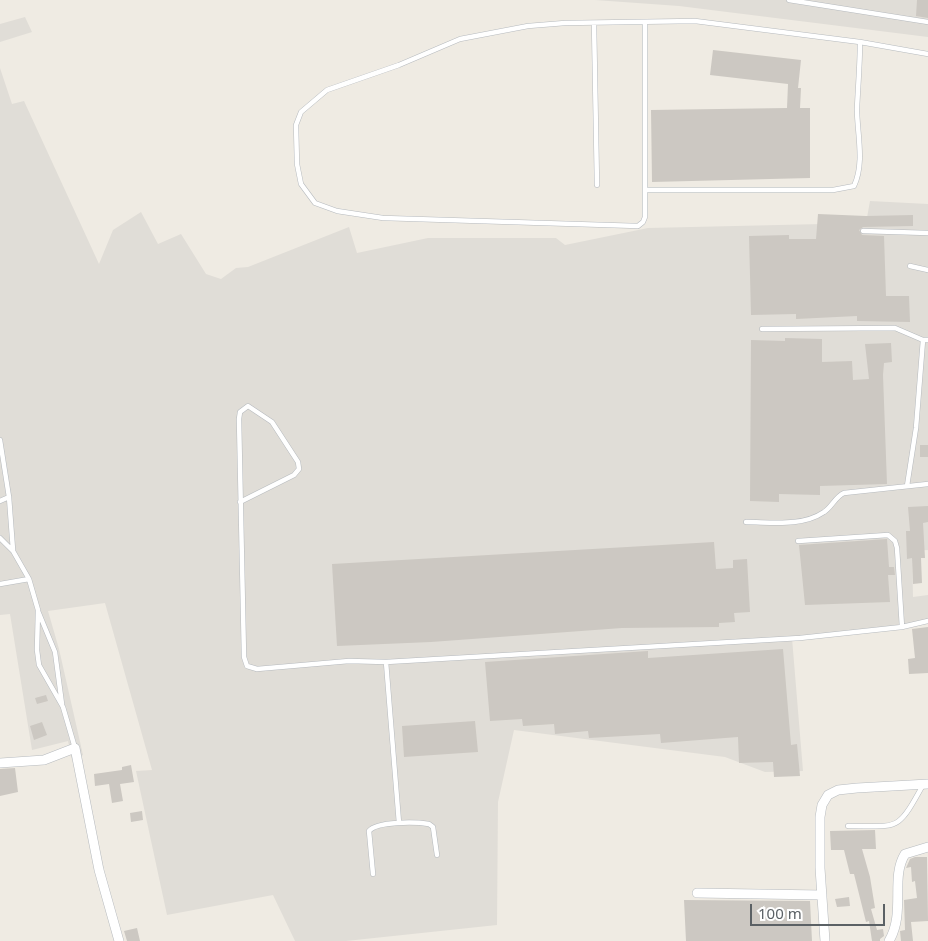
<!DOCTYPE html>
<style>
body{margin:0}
#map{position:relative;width:928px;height:941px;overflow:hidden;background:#efebe3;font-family:"Noto Sans",sans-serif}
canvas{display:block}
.scale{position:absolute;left:750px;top:904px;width:135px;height:22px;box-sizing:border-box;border:2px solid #5b6165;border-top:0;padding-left:6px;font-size:15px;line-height:18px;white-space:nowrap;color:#5b6165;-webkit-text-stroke:4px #fff;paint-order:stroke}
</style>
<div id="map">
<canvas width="928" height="941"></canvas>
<div class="scale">100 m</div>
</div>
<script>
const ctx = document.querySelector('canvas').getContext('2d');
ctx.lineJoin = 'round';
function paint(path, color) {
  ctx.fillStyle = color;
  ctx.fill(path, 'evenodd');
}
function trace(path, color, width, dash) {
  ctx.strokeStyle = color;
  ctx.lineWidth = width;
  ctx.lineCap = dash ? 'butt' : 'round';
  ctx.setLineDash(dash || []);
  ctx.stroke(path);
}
paint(new Path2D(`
 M595 0H928V37L679 6Z
 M25 17 32 32 0 42V24Z
 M0 68 12 104 24 101 99 264 113 230 141 212 158 244 181 234 206 274 221 279 236 268 248 267 349 227 357 253 428 238H556L565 245 648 228 866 223 870 201 928 204V550L912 551 913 597 928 595V624L792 638 803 771 765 772 725 757 514 730 498 802 497 925 346 941H295L273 895 167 915 136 771 152 770 105 603 48 611 59 649 83 755 72 760 68 741 32 750 10 614 0 615Z`), '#e0ddd7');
paint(new Path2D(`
 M917 0H928V18L916 16Z
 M713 50 801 60 798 88H801L800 108H810V178L652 182 651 110 787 108 788 84 710 75Z
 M818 214 866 216 913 215V226L863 227 859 230 862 235 884 236 886 296H909L910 322 857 321V316L796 319V314L751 315 749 236 789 235V239H816Z
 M785 338 822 339V362L852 361 853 380 869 379 865 344 891 343 892 362 884 363 883 375 887 484 820 486V495L779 494V502L750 501 751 340 785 341Z
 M920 445H928V457H920Z
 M928 506V522L923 523 925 558H921L922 583 913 584 912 558 907 559 906 531H910L908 507Z
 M887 539 889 567H894L895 575H888L890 602 805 605 799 545Z
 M714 542 716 569 733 568V560L747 559 750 612 734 613 735 622 719 623V627L622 628 431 642 337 646 332 564Z
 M928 627V673L909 674 908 659 915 658 912 629Z
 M783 649 791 745 797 744 800 776 774 777 773 762 739 763 738 737 661 743 660 734 589 738 588 731 555 734 554 724 523 726 522 719 490 721 485 662 648 651V658Z
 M46 695 48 701 37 704 35 698Z
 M475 721 478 752 404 757 402 726Z
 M42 722 47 735 34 740 30 726Z
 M131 765 134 782 120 784 123 801 112 803 109 784 95 786 94 774 122 770V767Z
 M15 768 18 792 0 796V769Z
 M142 811 143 820 131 822 130 813Z
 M875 830 876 849H862L870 877 875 908 871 909 877 930 883 929 884 936 880 939V941H872L869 921 866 922 854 874H850L844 850H831L830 831Z
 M915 857H927L928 921 911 922 913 941H901L900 931 905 930 904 900 917 898 915 881 912 882 911 867 906 868 910 859Z
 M849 897 850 906 837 907 835 899Z
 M684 900 810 901 812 941H686Z
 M137 928 140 941H127L124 931Z`), '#ccc8c2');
const service = new Path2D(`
 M789 0 928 22
 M645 22V217L643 222 638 226 383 218 337 211 315 203 301 184 297 164 296 125 301 112 327 90 399 65 460 39 528 26 565 23 695 21 860 42C860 64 858 86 857 109 857 133 865 163 854 186L833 190H646
 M594 23 597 185
 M860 42 928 54
 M863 231 928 233
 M910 266 928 270
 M762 329 895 328 923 340
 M0 440 9 497 13 550
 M907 486 916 428 923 340H928
 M0 501 9 497
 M240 502 294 475 299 469 298 462 272 422 248 406 240 412 239 419 244 657 247 666 257 669 349 661 386 662 800 638 902 627 928 621
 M746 522C771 522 802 527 824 512 832 507 835 497 844 493L928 484
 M0 538 13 551 29 579 38 610 37 650 39 665 63 707 75 748
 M798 541 888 535 895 541 897 548 902 627
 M0 584 29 579
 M38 611 55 652 62 704
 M386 662 399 823
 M848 826C900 826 897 832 923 785
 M373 874 369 831C377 821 416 822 429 824L433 827 437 855`);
const minor = new Path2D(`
 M0 763 44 760 75 748 99 870 119 941
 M697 893 822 895
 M825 941 820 868V817L822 805 828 795 838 790 857 788 928 784
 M889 941C906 912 890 878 905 854L928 847`);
trace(service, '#b6babe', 5.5);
trace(minor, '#b6babe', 10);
trace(service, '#fff', 4.5);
trace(minor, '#fff', 9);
</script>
